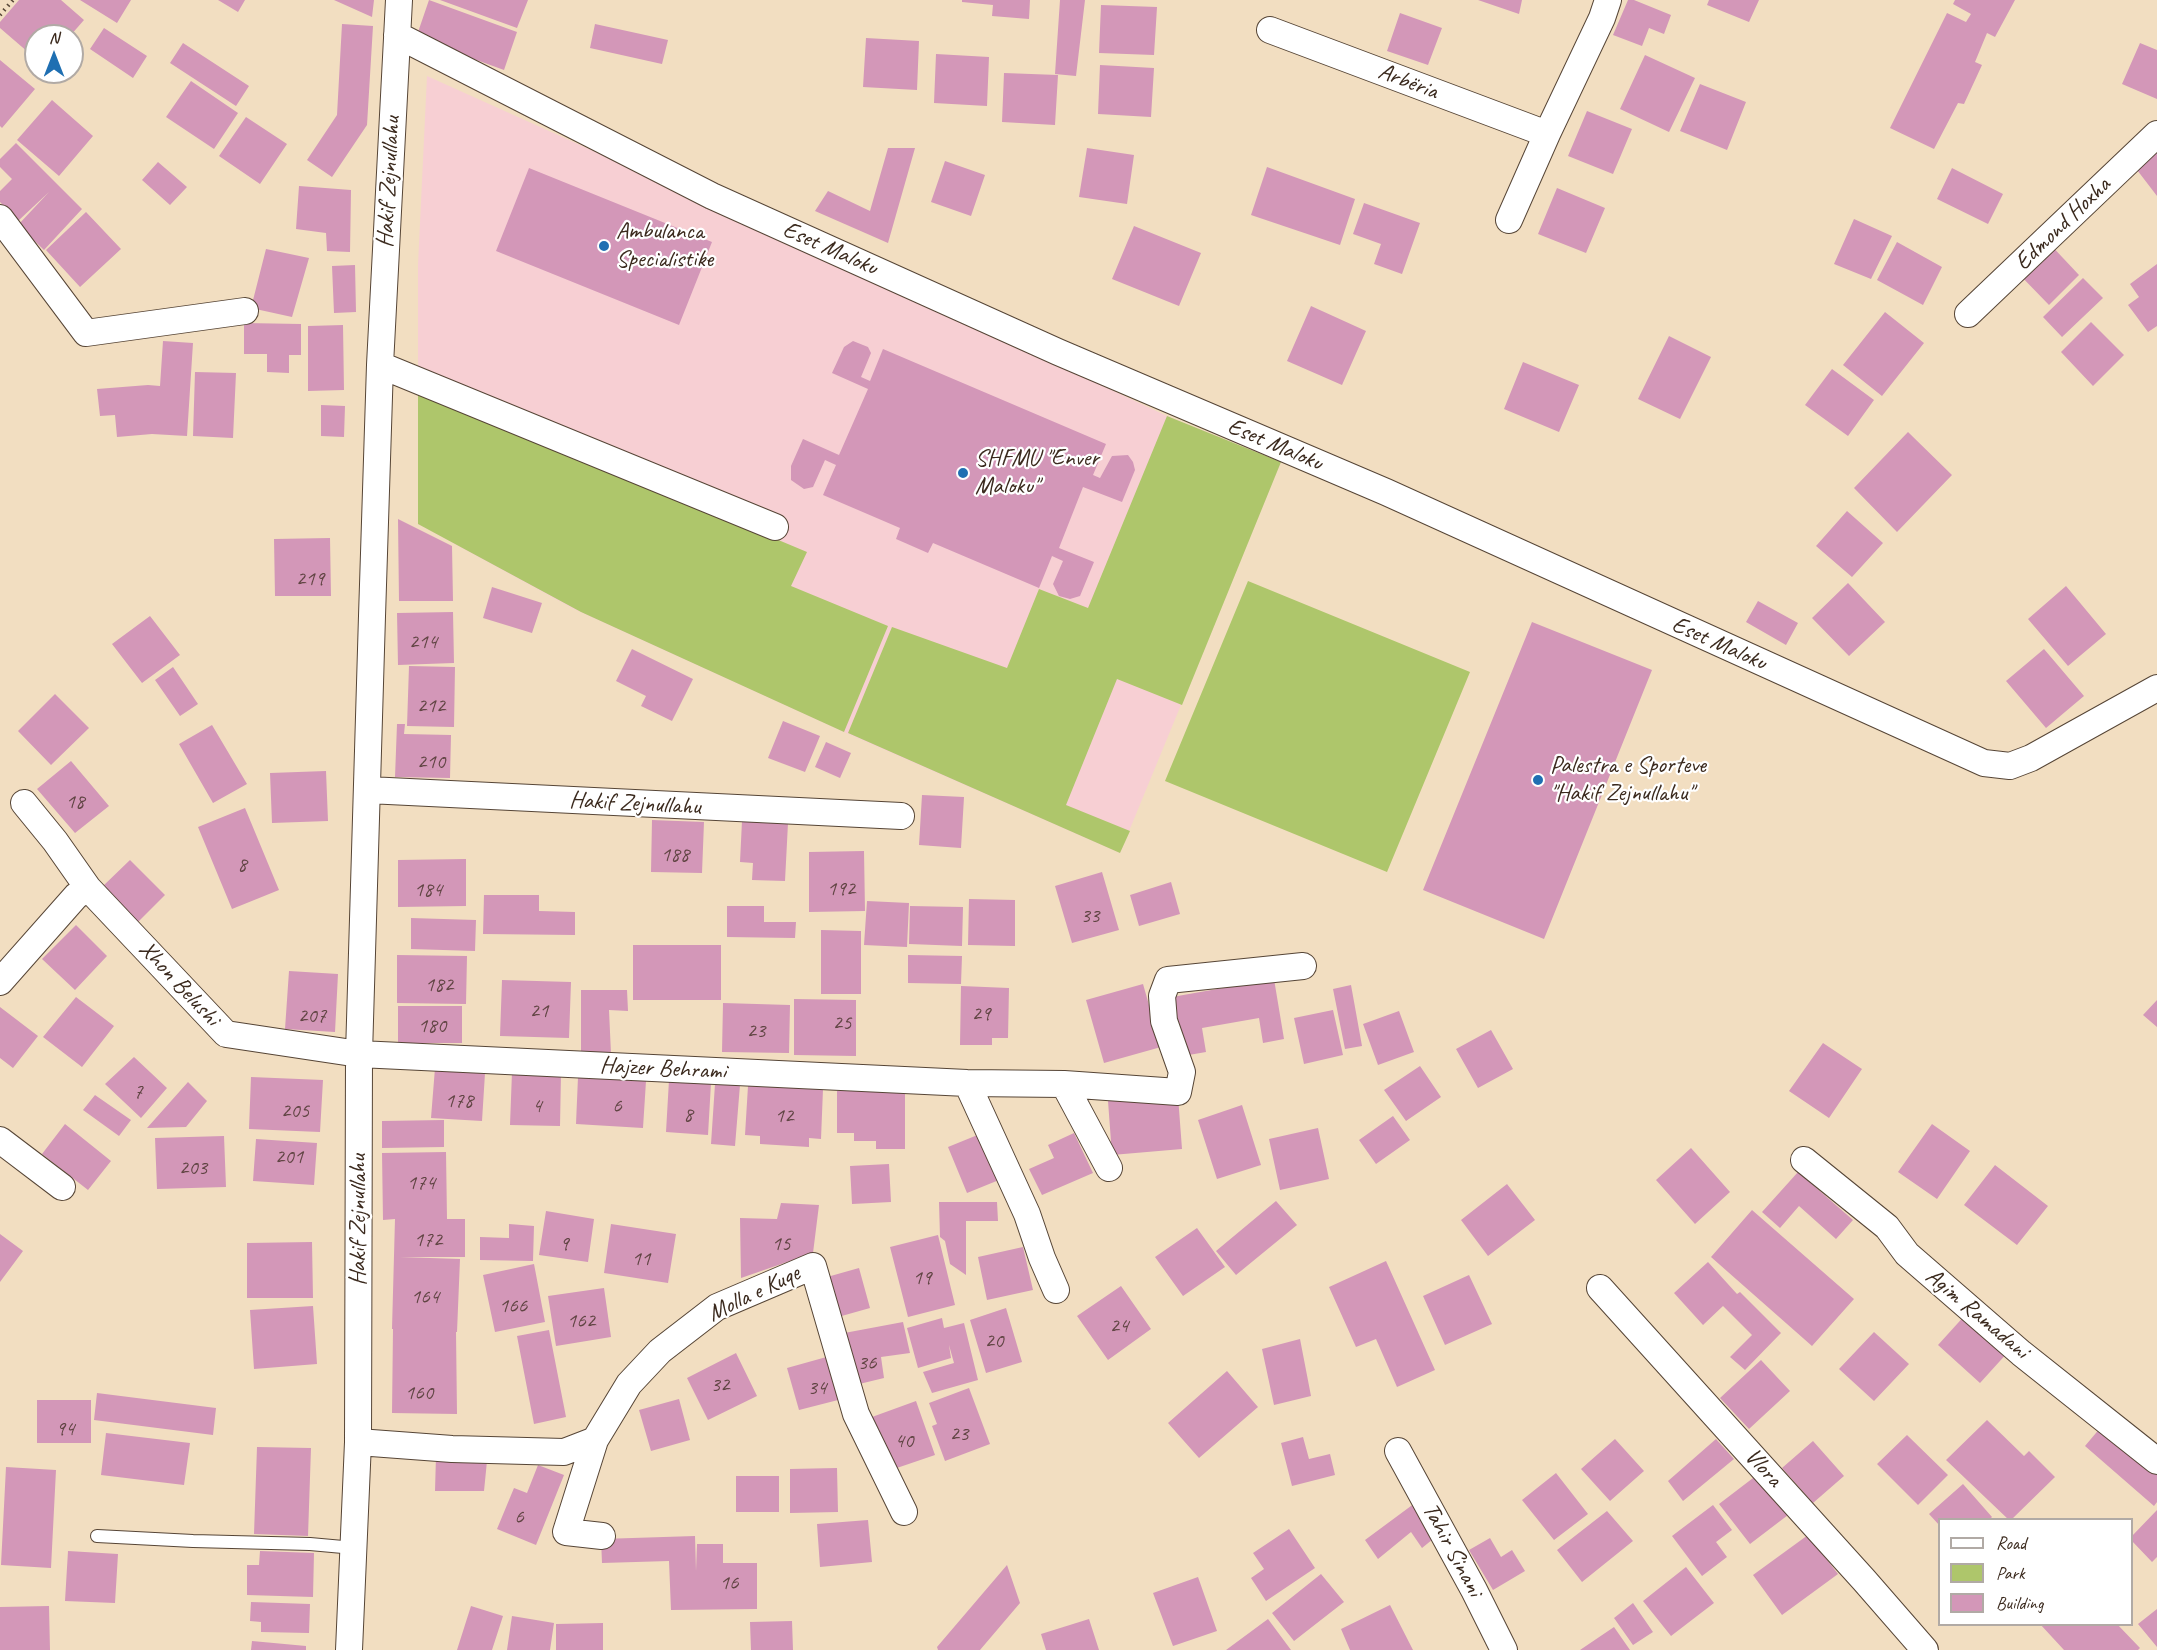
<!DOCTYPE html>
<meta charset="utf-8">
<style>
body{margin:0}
#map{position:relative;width:2157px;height:1650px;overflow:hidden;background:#f2dec1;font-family:Caveat,sans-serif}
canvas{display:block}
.legend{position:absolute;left:1938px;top:1518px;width:195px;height:108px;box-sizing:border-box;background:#fff;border:2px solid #b1aaa5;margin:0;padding:8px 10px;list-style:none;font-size:18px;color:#3b2a1e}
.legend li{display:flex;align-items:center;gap:12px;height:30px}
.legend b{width:30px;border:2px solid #b1aaa5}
.north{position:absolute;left:24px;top:24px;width:60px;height:60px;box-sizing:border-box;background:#fff;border:2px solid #b1aaa5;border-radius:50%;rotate:0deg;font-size:16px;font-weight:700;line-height:24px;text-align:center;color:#3b2a1e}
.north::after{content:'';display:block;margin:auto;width:21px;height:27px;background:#1f6fb2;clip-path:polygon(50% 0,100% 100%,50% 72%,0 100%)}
</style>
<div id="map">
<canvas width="2157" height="1650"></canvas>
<ul class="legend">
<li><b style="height:8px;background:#fff"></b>Road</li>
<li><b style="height:16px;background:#aec66b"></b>Park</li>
<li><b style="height:16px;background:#d397b8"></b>Building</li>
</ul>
<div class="north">N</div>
</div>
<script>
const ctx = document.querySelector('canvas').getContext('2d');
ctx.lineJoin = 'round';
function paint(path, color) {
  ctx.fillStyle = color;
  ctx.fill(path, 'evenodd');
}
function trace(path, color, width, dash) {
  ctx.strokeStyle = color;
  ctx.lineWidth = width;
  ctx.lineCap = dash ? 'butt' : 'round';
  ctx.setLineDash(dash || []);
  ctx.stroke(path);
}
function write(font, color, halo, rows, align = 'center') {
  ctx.font = font + ' Caveat,sans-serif';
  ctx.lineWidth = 4.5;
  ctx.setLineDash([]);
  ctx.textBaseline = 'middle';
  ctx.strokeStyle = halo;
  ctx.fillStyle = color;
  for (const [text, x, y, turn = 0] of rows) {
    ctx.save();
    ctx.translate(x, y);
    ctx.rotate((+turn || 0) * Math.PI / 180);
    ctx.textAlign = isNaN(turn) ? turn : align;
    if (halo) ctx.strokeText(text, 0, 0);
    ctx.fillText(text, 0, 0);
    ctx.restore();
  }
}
paint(new Path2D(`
 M427 76 833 259 1167 416 1281 462 1120 853 844 732 574 609 418 524V265Z`), '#f7cfd3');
paint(new Path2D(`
 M418 389 807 552 791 586 888 626 844 732 581 612 418 524Z
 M1167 416 1281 462 1182 705 1117 679 1066 805 1130 831 1120 853 848 733 892 627 1007 668 1039 589 1088 608Z
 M1248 581 1470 672 1387 872 1165 781Z`), '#aec66b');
paint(new Path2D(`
 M19 0H61L84 20 70 36H36V59L0 28V22Z
 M80 0H131L117 23Z
 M218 0H245L238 12Z
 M334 0H374L372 17Z
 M429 0 517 32 504 70 416 38Z
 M440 0H528L517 28Z
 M962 0H1030L1029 19 992 16 993 5 962 2Z
 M1060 0H1085L1076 76 1055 74Z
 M1478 0H1522L1519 14Z
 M1628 0H1634L1671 15 1664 34 1649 28 1642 46 1613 35Z
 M1709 0H1759L1749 22 1707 5Z
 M1955 0H2015L1995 37 1987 33 1975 62 1982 65 1964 104 1958 103 1934 149 1890 128 1947 13 1966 22 1971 14 1953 4Z
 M1101 5 1157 7 1154 55 1099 53Z
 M1400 13 1442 28 1428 65 1387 51Z
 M342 24 373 26 367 125 332 177 307 160 337 115Z
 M595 24 668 40 662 64 590 48Z
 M104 28 147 56 133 78 90 49Z
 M866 38 919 41 917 90 863 87Z
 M183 43 249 86 236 106 170 63Z
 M2140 43 2157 50V99L2122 84Z
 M936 54 989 57 987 106 934 103Z
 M1645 55 1695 78 1669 132 1620 109Z
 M0 60 35 89 2 128 0 126Z
 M1100 65 1154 68 1151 117 1098 114Z
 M1004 73 1058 75 1055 125 1002 122Z
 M191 81 238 113 214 149 166 117Z
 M1700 84 1746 102 1727 150 1680 131Z
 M52 100 93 136 59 176 17 140Z
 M1587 111 1632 129 1613 174 1568 156Z
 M246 117 287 144 260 184 219 156Z
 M16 143 82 209 44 250 18 225 49 192 18 221 0 202V191L12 179 0 167V159Z
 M888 148H915L888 243 815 211 828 191 870 211Z
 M1087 148 1134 155 1127 204 1079 197Z
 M2157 148V196L2134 166Z
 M945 161 985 175 971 216 931 202Z
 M158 162 187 187 170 205 142 180Z
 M1267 167 1355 199 1340 245 1251 215Z
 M529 168 712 242 679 325 496 251Z
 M1952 168 2003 194 1988 224 1937 199Z
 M299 186 351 190 350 252 327 251 326 233 296 229Z
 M1557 188 1605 208 1586 253 1538 234Z
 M1364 203 1420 223 1402 274 1374 264 1381 244 1353 234Z
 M86 212 121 249 80 287 46 250Z
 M1854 219 1892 236 1871 279 1834 264Z
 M1134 226 1201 253 1179 306 1112 279Z
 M2047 241 2079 275 2049 305 2016 271Z
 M1897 242 1942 267 1923 305 1877 280Z
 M266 249 309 258 292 317 251 308Z
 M2157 264V326L2148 332 2128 305 2139 297 2130 284Z
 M355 265 356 312 334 313 332 266Z
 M2083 278 2103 298 2062 337 2043 317Z
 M1311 306 1366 331 1342 385 1287 361Z
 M1885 312 1924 343 1882 396 1843 365Z
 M2091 322 2124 355 2093 386 2061 352Z
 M244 323 301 324V355H289V373L267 372V354H244Z
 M343 325 344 390 308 391V326Z
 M1669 336 1711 357 1680 419 1638 399Z
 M163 341 193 343 187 436 152 434 117 437 115 415 100 416 97 389 148 385 160 386Z
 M853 341 868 347 871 353 861 377 870 381 883 349 1106 444 1093 475 1100 478 1112 456 1128 455 1133 462 1135 470 1122 502 1083 487 1059 548 1094 562 1080 596 1070 599 1059 596 1053 584 1063 561 1052 556 1039 588 933 543 928 553 896 539 900 528 823 495 836 465 825 460 813 487 804 489 791 480V466L803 439 839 455 868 389 832 373 844 347Z
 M1523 362 1579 385 1559 432 1504 409Z
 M1832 369 1874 400 1848 436 1805 405Z
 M195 372 236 373 233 438 193 436Z
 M321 405 345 406 344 437 321 436Z
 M1908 432 1952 475 1897 532 1854 488Z
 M1847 511 1883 543 1852 577 1816 546Z
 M398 519 452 546 453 601H399Z
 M330 538 331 596H275L274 539Z
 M1848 583 1885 622 1849 656 1812 618Z
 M2066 586 2106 634 2068 666 2028 619Z
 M492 587 542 603 532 633 483 618Z
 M1758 601 1798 623 1786 645 1746 622Z
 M453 612 454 663 398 665 397 613Z
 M150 616 180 655 142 683 112 644Z
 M1532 622 1652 670 1544 939 1423 890Z
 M632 649 693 679 672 721 641 706 646 696 616 681Z
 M2044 649 2084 696 2046 728 2006 681Z
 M409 666 455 667 454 727 407 726Z
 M173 667 198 704 180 716 155 680Z
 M55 694 89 728 51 765 18 731Z
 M783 721 820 736 805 772 768 758Z
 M397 724H405L404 734 451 735 450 778 395 777Z
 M212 725 247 784 213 803 179 744Z
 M826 742 851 753 840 778 815 767Z
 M71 761 109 806 75 833 37 789Z
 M326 771 328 821 272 823 270 773Z
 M922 795 964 797 961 848 919 845Z
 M245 808 279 890 232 909 198 827Z
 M652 820 704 822 702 873 651 872Z
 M742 821 788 823 785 881 752 880 753 863 740 862Z
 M864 851 865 911 809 912V852Z
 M466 859V906L398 907V860Z
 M130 860 165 895 137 923 102 887Z
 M1102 872 1119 930 1072 943 1055 886Z
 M1171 882 1180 914 1139 926 1130 895Z
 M484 895H539V911L575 912V935L483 934Z
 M969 899 1015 900V946L968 945Z
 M867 901 909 903 907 947 864 945Z
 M727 906H764V922H796L795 938 727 937Z
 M910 906 963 907 962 946 909 944Z
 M411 918 476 920 475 951 411 949Z
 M76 925 107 956 75 990 42 959Z
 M821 930 861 931V994H821Z
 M633 945H721V1000H633Z
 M397 955 467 956 466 1004 397 1003Z
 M908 955 962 956 961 984 908 983Z
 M289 971 338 974 335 1032 285 1029Z
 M1274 979 1284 1039 1263 1043 1259 1018 1202 1028 1206 1052 1183 1056 1172 997Z
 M502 980 571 982 569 1038 500 1036Z
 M1143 984 1161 1047 1104 1063 1086 1000Z
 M1351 985 1362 1046 1345 1049 1333 989Z
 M961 986 1009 988 1008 1038H992V1045H960Z
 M581 990H627L628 1011 609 1010 611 1054 581 1053Z
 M76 997 114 1026 82 1067 43 1037Z
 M794 999 856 1000V1056L794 1055Z
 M2157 1000V1027L2143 1015Z
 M723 1003 790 1005 789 1053 722 1052Z
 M398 1006H462V1043H398Z
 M0 1007 38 1036 13 1068 0 1058Z
 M1333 1010 1343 1055 1304 1064 1294 1018Z
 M1399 1011 1414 1052 1378 1065 1363 1024Z
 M1491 1030 1513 1069 1478 1088 1456 1049Z
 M1823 1043 1862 1069 1829 1118 1789 1091Z
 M134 1057 167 1088 141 1118 105 1084Z
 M1420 1066 1441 1097 1406 1121 1384 1090Z
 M435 1068 485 1073 482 1121 431 1118Z
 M512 1072 561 1073 560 1126 510 1125Z
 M251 1077 323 1080 320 1132 249 1129Z
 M578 1077 646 1081 643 1128 576 1124Z
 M669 1080 711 1083 708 1135 666 1132Z
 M188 1082 207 1101 186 1127 147 1128Z
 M715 1084 740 1085 735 1146 711 1144Z
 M748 1086 823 1089 821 1139 809 1138V1147L760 1144V1136L745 1135Z
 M837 1091H905V1149H876V1141H854V1133H837Z
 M95 1095 131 1120 119 1136 83 1110Z
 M1178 1096 1182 1149 1112 1155 1108 1101Z
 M1242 1105 1261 1165 1217 1179 1198 1120Z
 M1393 1116 1410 1140 1376 1164 1359 1140Z
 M444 1120V1147L382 1148V1121Z
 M65 1124 111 1161 88 1190 42 1154Z
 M1932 1124 1970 1151 1937 1199 1898 1172Z
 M1318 1128 1329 1179 1280 1190 1269 1139Z
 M1074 1133 1093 1173 1042 1195 1029 1169 1054 1158 1048 1145Z
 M980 1134 999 1180 967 1193 948 1147Z
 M224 1136 226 1187 157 1189 155 1138Z
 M256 1139 317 1143 314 1185 253 1181Z
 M1691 1148 1730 1192 1695 1224 1656 1180Z
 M446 1152 447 1219H465V1257H400L460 1259 457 1332H456L457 1414 392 1413 393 1329H392L395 1219 383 1220 382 1153Z
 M889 1164 891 1202 852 1204 850 1166Z
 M1995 1165 2048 1206 2017 1245 1964 1205Z
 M1798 1172 1853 1220 1836 1239 1799 1206 1780 1228 1762 1212Z
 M1507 1184 1535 1220 1488 1256 1461 1220Z
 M1276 1201 1297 1225 1236 1275 1216 1251Z
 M939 1202H997L998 1221H966V1275L950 1264 945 1241 940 1237Z
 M781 1203 819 1205 813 1253 741 1278 740 1218 777 1219Z
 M1752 1210 1854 1299 1812 1346 1711 1257Z
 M546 1211 594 1219 588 1262 539 1255Z
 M509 1224 534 1226 533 1261 480 1260V1237L509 1238Z
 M611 1224 676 1234 668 1283 604 1273Z
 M1197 1228 1225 1267 1183 1296 1155 1257Z
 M0 1234 23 1251 0 1282Z
 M938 1235 955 1305 908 1317 890 1247Z
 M312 1242 313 1298H247V1243Z
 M1023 1247 1033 1290 987 1300 978 1257Z
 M1386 1261 1435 1370 1397 1387 1376 1339 1356 1347 1329 1287Z
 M1708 1262 1737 1294 1740 1292 1781 1333 1745 1370 1730 1357 1752 1335 1723 1306 1703 1325 1674 1293Z
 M534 1264 545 1322 495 1332 483 1275Z
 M859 1268 870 1308 831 1319 820 1279Z
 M1469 1275 1492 1324 1445 1345 1423 1296Z
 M1121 1286 1151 1329 1108 1360 1077 1316Z
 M604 1288 611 1337 556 1346 548 1296Z
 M313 1306 317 1364 254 1369 250 1310Z
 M1006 1308 1022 1362 986 1373 970 1320Z
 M1967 1313 2009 1351 1980 1383 1938 1345Z
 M942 1318 944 1328 964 1323 978 1380 932 1393 923 1372 954 1363 949 1345 951 1358 918 1368 907 1328Z
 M903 1322 910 1353 881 1357 884 1378 851 1386 839 1334Z
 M549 1330 566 1417 534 1424 517 1336Z
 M1874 1332 1909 1364 1874 1401 1839 1369Z
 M1300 1339 1311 1396 1274 1405 1262 1349Z
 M736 1353 757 1396 708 1420 687 1378Z
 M830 1356 842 1399 799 1410 787 1368Z
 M1761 1360 1790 1391 1749 1429 1720 1398Z
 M1227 1371 1258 1407 1199 1458 1168 1423Z
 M969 1388 990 1444 945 1461 932 1426 937 1424 929 1403Z
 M97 1393 216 1408 213 1435 94 1420Z
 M679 1399 690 1440 651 1451 639 1410Z
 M37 1400H91V1443H37Z
 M916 1401 935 1455 891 1470 872 1417Z
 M1987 1420 2024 1456 2029 1451 2055 1477 2011 1520H2009L1946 1460Z
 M2101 1427 2157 1475V1502L2154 1506 2085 1446Z
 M106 1433 190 1443 184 1485 101 1475Z
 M1907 1435 1948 1475 1918 1505 1877 1464Z
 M1303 1437 1309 1459 1330 1454 1335 1475 1292 1486 1281 1443Z
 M1615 1439 1644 1471 1610 1501 1581 1469Z
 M1716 1439 1734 1459 1683 1501 1668 1481Z
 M1813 1441 1844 1476 1813 1503 1782 1468Z
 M257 1447 311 1448 308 1536 254 1534Z
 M436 1456 487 1461 484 1491H435Z
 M538 1465 564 1475 536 1545 497 1529 514 1488 527 1493Z
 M6 1467 56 1470 51 1568 1 1565Z
 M837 1468 838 1512 790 1513V1469Z
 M1556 1473 1588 1514 1554 1540 1522 1500Z
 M1757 1475 1788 1515 1750 1544 1719 1504Z
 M736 1476H779V1512H736Z
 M1963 1484 1992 1517 1989 1520H1940V1526L1929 1514Z
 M1415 1503 1438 1535 1422 1548 1411 1532 1378 1559 1365 1540Z
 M1713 1505 1732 1530 1716 1542 1727 1557 1702 1576 1672 1536Z
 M2157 1510V1557L2152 1562 2132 1541V1536Z
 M1607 1511 1633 1541 1582 1582 1557 1550Z
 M868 1520 872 1562 820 1567 817 1524Z
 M1289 1529 1315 1568 1266 1601 1251 1578 1264 1569 1253 1553Z
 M1808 1535 1838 1574 1782 1615 1753 1575Z
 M695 1536 696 1571 697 1544H723V1563H757V1609L671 1610 669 1561 602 1563 601 1539Z
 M1490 1538 1501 1557 1512 1550 1525 1571 1493 1590 1469 1550Z
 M68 1551 118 1554 115 1603 65 1601Z
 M260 1551 314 1553 313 1597 247 1595V1565H259Z
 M1007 1565 1020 1603 980 1650H938L937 1647Z
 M1686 1567 1714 1603 1671 1636 1643 1601Z
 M1321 1574 1344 1602 1294 1641 1272 1613Z
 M1198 1577 1217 1631 1173 1646 1153 1593Z
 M251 1602 310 1604 309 1633 261 1632V1622L250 1621Z
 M1633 1603 1653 1632 1633 1645 1614 1618Z
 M1390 1605 1413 1650H1350L1341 1629Z
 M49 1606 50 1650H0V1607Z
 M471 1606 503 1616 492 1650H457Z
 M2157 1609V1647L2138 1624Z
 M512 1616 554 1623 550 1650H507Z
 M1089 1619 1099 1650H1046L1041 1634Z
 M1268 1619 1291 1650H1226Z
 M792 1621 793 1650H751L750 1622Z
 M603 1623V1650H556V1624Z
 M2040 1624H2117L2140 1648 2138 1650H2064Z
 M1614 1627 1630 1650H1580Z
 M252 1641 306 1646V1650H251Z`), '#d397b8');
const lane = new Path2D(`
 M97 1536 193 1541 310 1544 354 1548`);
const street = new Path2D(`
 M1270 30 1547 134
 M397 35 712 196 1058 352 1386 492 1984 763 2010 766 2031 758 2157 688
 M0 218 86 333 245 311
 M1509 220 1547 134 1602 18 1608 0
 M1968 314 2157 134
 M380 365 775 527
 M368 790 901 816
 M24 803 55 841 88 888 226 1034 359 1054 967 1083 1064 1084 1178 1092 1182 1072 1164 1021 1162 996 1168 980 1303 966
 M0 982 76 896 88 888
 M967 1083 1027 1214 1042 1258 1056 1290
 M1064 1084 1109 1168
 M0 1140 62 1187
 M1804 1160 1887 1227 1907 1254 2021 1353 2157 1461
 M1600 1288 1864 1580 1925 1650
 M358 1442 452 1449 564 1452 595 1440
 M1398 1451 1474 1590 1504 1650
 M602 1536 566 1532 595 1440 629 1384 660 1351 717 1307 813 1266 856 1414 904 1512
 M349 1650 358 1442 359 1054 372 616 380 365 399 0`);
trace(lane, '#564536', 14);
trace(street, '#564536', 28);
trace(new Path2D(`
 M0 15 13 0`), '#564536', 4, [1.5, 4.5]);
trace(lane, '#fff', 12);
trace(street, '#fff', 26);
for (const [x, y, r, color] of [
 [604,246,6,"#1f6fb2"],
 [963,473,6,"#1f6fb2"],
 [1538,780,6,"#1f6fb2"]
]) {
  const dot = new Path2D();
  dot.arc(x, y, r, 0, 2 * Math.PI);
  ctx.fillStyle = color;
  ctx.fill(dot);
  trace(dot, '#fff', 2);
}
write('21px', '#614544', null, [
 ["219",310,579],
 ["214",423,642],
 ["212",431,706],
 ["210",431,762],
 ["18",75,802],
 ["188",675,855],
 ["8",242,865],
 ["192",841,889],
 ["184",428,890],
 ["33",1090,916],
 ["182",439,985],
 ["21",539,1011],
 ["29",981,1014],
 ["207",312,1016],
 ["25",842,1023],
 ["180",432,1026],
 ["23",756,1031],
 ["7",138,1092],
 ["178",459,1101],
 ["4",537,1106],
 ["6",617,1106],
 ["205",295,1111],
 ["8",688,1115],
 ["12",784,1116],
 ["201",289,1157],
 ["203",193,1168],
 ["174",421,1183],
 ["172",428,1240],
 ["9",564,1244],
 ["15",781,1244],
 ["11",641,1259],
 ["19",922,1278],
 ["164",425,1297],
 ["166",513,1306],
 ["162",581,1321],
 ["24",1119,1326],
 ["20",994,1341],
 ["36",867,1363],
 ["32",720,1385],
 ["34",817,1388],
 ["160",419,1393],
 ["94",65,1429],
 ["23",959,1434],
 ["40",904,1441],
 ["6",519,1517],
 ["16",729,1583]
]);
write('24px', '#3b2a1e', '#fff', [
 ["Arbëria",1408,82,21],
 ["Hakif Zejnullahu",389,182,-87],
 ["Edmond Hoxha",2063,224,-44],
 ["Eset Maloku",830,249,24],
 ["Eset Maloku",1275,445,23],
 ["Eset Maloku",1719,644,24],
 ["Hakif Zejnullahu",635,804,3],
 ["Xhon Belushi",179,984,47],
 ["Hajzer Behrami",663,1069,3],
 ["Hakif Zejnullahu",359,1220,-90],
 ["Molla e Kuqe",754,1294,-26],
 ["Agim Ramadani",1977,1314,40],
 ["Vlora",1763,1468,48],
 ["Tahir Sinani",1452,1550,62]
]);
write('24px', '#3b2a1e', '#fff', [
 ["Ambulanca",616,232],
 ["Specialistike",616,260],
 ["SHFMU \"Enver",975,459],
 ["Maloku\"",975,487],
 ["Palestra e Sporteve",1550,766],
 ["\"Hakif Zejnullahu\"",1550,794]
], 'left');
</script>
